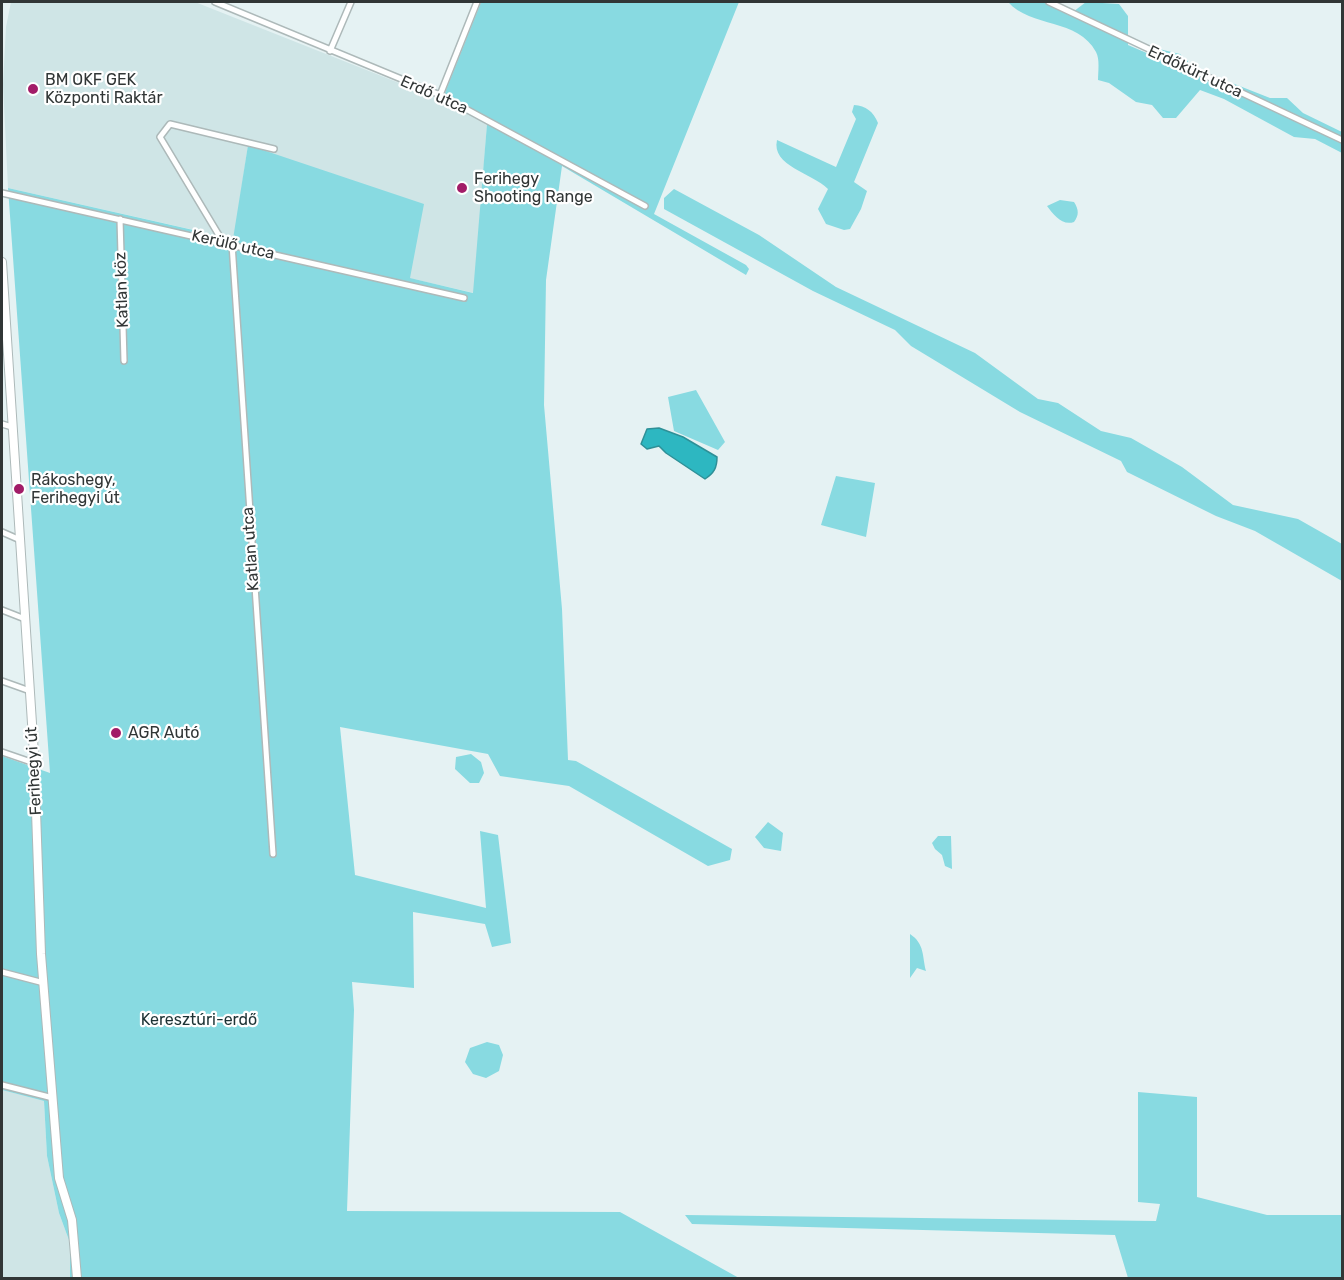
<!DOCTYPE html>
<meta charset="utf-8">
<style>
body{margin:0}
#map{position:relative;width:1344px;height:1280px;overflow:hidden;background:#e5f2f3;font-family:Rubik,sans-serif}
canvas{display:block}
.frame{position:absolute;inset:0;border:3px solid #313636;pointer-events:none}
</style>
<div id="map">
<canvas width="1344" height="1280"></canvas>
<div class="frame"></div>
</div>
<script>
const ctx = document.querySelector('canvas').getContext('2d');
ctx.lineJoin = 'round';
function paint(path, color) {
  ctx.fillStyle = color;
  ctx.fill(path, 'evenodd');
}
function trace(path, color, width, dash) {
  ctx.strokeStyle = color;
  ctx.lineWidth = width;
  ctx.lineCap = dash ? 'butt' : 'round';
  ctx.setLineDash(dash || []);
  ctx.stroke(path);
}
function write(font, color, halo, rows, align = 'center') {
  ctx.font = font + ' Rubik,sans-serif';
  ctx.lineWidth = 4.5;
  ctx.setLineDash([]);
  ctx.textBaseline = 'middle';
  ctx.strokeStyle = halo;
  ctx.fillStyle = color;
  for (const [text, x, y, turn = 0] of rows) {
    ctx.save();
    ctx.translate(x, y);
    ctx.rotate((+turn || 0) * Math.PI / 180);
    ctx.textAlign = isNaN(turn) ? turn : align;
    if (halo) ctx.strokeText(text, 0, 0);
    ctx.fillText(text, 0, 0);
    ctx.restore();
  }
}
paint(new Path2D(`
 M11 2H195L442 100 487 124 474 293 409 278 248 145 234 239 8 188 3 84 6 27Z
 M2 1090 44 1101 47 1156 59 1213 70 1243V1278H2Z`), '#cfe5e6');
paint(new Path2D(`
 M481 2H739L654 214 746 265 749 269 746 275 562 166 546 280 544 405 562 609 568 760 576 761 732 849 730 860 708 866 569 786 500 776 488 754 340 727 355 875 486 908 480 831 498 835 511 943 492 947 485 924 413 912 414 988 352 982 354 1010 347 1211 620 1212 739 1278H70V1243L59 1213 47 1156 44 1101 2 1090V756L50 773 8 188 233 239 248 145 424 204 410 278 473 293 487 124 442 100Z
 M1008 2H1043L1069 15 1086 2 1119 4 1128 16V45L1149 54 1159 49 1180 54 1188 61 1187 71 1216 85 1232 83 1270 98H1287L1303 113 1342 132V153L1315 139 1294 137 1224 99 1200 90 1176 118H1163L1152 105 1136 102 1109 83 1098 80C1098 72 1100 59 1096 52 1078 18 1031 28 1008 2Z
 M854 105C866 106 873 111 878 123L854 182 867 191 861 209 850 229 844 230 826 224 818 209 828 189C812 173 771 166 777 140L836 167 856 119 852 112Z
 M674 189 759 235 836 287 975 353 1038 399 1058 403 1101 431 1131 438 1182 467 1233 505 1298 519 1342 544V581L1255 531 1216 516 1127 472 1121 461 1020 412 911 346 895 330 813 291 664 209V198Z
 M1060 200 1074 202C1079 210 1079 215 1074 222 1062 226 1054 215 1047 206Z
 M696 390 725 442 718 450 674 431 668 397Z
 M836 476 875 483 866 537 821 525Z
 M471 754 481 762 484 773 479 783H470L455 769 456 757Z
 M768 822 783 833 781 851 764 848 755 837Z
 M938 836H951L952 869 945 866 942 855 935 849 932 843Z
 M910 934C925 944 922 956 926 971L917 968 910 978Z
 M487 1042 499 1045 503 1055 499 1071 486 1078 473 1074 465 1062 470 1048Z
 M1138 1092 1197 1097V1197L1267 1215H1342V1278H1128L1115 1235 692 1224 685 1215 1156 1221 1160 1204 1138 1202Z`), '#88dae1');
const water = new Path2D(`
 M659 428 683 437 717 457C717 468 714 473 705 479L666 453 659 446 647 449 641 444 647 429Z`);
paint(water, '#2db7c1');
trace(water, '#2e9097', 1.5);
const street = new Path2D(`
 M215 2 440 95 645 206
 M1049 2 1342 140
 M330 51 351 2
 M440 95 477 2
 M2 193 464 298
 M120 219 124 361
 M223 242 160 137 170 124 274 149
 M232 244 273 854
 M2 424 12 427
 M2 532 18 539
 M2 610 25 619
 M2 681 30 691
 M2 752 34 763
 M2 972 44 983
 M2 1085 53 1098`);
const secondary = new Path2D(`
 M2 262 34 754 41 954 59 1178 72 1220 77 1278`);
trace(street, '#adb9b9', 8);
trace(secondary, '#adb9b9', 10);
trace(street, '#fff', 5);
trace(secondary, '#fff', 8);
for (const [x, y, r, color] of [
 [33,89,6,"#a21c68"],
 [462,188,6,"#a21c68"],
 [19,489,6,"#a21c68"],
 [116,733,6,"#a21c68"]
]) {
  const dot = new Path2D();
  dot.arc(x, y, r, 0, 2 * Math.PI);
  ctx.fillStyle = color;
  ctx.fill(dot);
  trace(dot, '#fff', 2);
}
write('16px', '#313636', '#fff', [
 ["Erdőkürt utca",1195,72,25],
 ["Erdő utca",434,95,24],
 ["Kerülő utca",233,245,13],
 ["Katlan köz",122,290,-92],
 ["Katlan utca",251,549,-94],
 ["Ferihegyi út",34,771,-93]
]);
write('16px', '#313636', '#fff', [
 ["BM OKF GEK",45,80],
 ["Központi Raktár",45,98],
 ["Ferihegy",474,179],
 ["Shooting Range",474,197],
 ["Rákoshegy,",31,480],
 ["Ferihegyi út",31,498],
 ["AGR Autó",128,733]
], 'left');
write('16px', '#1d3335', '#fff', [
 ["Keresztúri-erdő",199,1020]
]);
</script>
